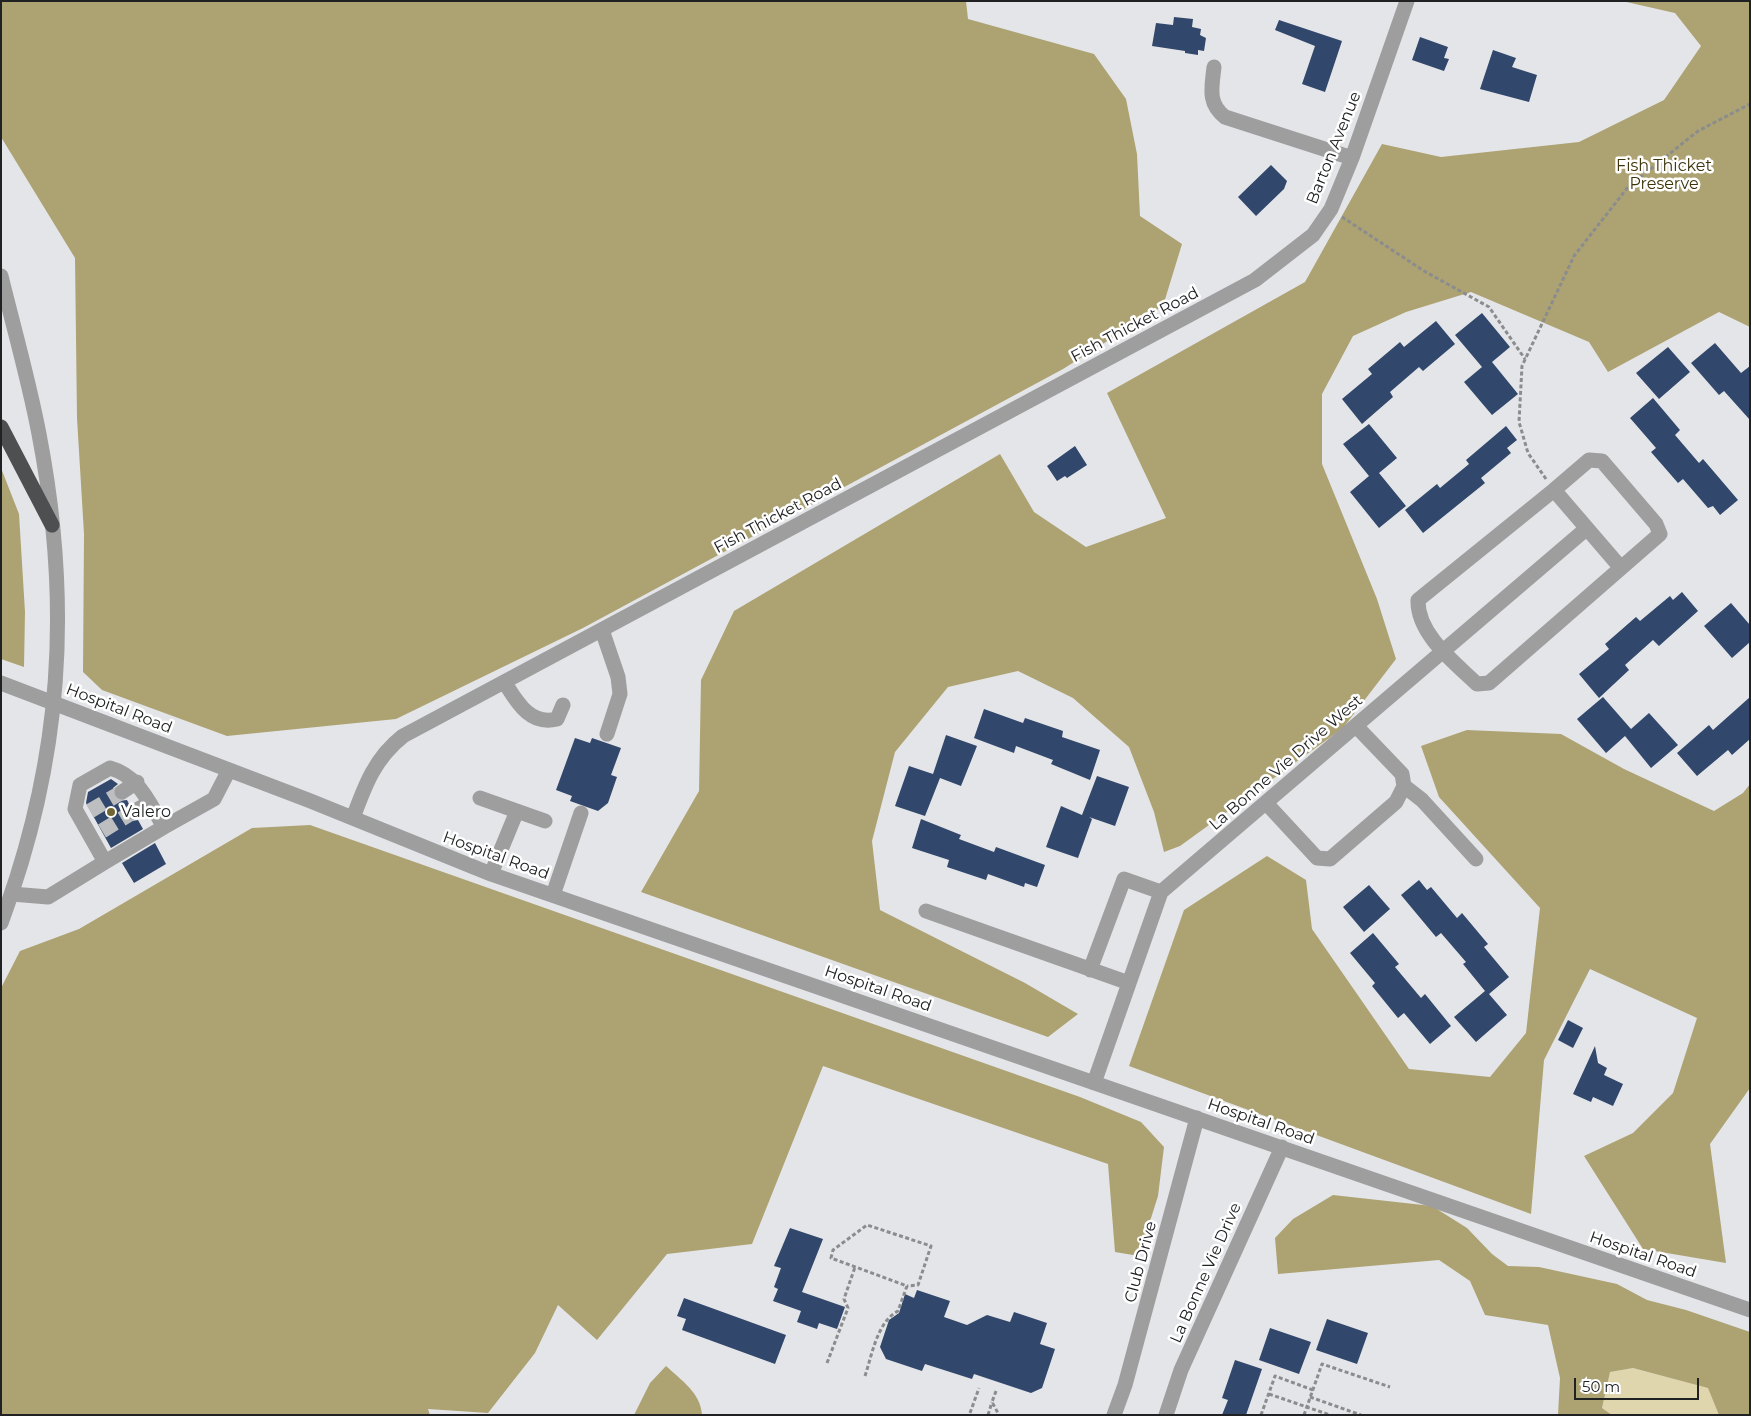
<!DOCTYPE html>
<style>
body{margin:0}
#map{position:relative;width:1751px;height:1416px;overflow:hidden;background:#e4e5e8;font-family:Montserrat,sans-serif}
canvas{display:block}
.frame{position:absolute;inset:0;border:2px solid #202122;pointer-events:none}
.scale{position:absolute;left:1574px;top:1378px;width:125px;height:22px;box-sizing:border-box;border:2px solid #202122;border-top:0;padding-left:6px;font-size:15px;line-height:18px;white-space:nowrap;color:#202122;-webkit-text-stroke:4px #fff;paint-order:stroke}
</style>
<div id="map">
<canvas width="1751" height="1416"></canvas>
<div class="frame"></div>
<div class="scale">50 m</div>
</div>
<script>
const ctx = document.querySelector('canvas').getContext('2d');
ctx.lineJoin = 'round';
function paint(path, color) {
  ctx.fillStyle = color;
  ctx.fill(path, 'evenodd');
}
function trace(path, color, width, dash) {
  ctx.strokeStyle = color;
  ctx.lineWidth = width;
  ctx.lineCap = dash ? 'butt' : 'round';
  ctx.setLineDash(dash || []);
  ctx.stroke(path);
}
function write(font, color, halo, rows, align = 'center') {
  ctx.font = font + ' Montserrat,sans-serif';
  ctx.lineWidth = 5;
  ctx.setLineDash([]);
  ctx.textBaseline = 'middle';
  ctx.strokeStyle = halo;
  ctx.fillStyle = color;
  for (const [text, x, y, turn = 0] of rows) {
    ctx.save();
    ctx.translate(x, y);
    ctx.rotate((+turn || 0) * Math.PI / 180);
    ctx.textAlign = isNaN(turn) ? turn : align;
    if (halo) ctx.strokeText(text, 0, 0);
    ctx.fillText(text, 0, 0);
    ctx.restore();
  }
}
paint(new Path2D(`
 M1633 1368 1709 1388 1719 1415H1612L1602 1408 1610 1372Z`), '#dfd6ae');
paint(new Path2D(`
 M1 1H966L968 19 1094 54 1126 99 1137 154 1140 216 1182 244 1163 306 1063 369 583 628 396 719 227 736 102 690 83 672 84 534 77 418 75 258 1 137Z
 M1622 1H1750V327L1719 312 1608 372 1589 342 1471 292 1406 312 1353 336 1322 394V464L1377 599 1396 659 1343 728 1180 846 1164 852 1154 812 1129 747 1073 698 1018 671 948 687 895 752 872 841 880 910 1025 983 1078 1014 1048 1037 641 892 699 791 701 680 734 611 1000 454 1034 512 1086 547 1166 518 1107 393 1305 282 1382 144 1441 157 1579 142 1664 100 1701 46 1675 13Z
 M1 468 19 514 25 612 24 667 1 659Z
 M1467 730 1561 734 1624 769 1714 811 1743 793 1750 784V1088L1710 1144 1726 1263 1643 1249 1584 1156 1633 1133 1673 1093 1697 1018 1590 969 1544 1060 1531 1214 1129 1066 1184 910 1267 856 1306 880 1312 929 1409 1069 1490 1077 1526 1033 1540 908 1439 797 1421 746Z
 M310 825 1080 1097 1141 1122 1164 1147 1158 1196 1139 1256 1115 1252 1108 1164 823 1066 752 1244 667 1254 597 1340 558 1305 535 1353 488 1413 428 1409 430 1415H1V988L20 951 79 929 252 828Z
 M1333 1195 1432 1206 1467 1228 1492 1254 1508 1266 1539 1267 1617 1284 1647 1300 1686 1310 1750 1332V1415H1719L1708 1388 1633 1368 1610 1372 1602 1408 1612 1415H1558L1560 1378 1548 1325 1485 1315 1470 1281 1439 1260 1278 1274 1275 1238 1293 1219Z
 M666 1366C681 1380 701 1393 702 1415H634L650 1383Z`), '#ada272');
paint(new Path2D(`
 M1174 17 1193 19 1192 27 1201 29 1200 35 1206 38 1204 51 1198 50V55L1185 53V51L1152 46 1156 23 1173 25Z
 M1279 20 1342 41 1325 92 1302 84 1315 46 1275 30Z
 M1420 37 1448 47 1444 58 1449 59 1444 71 1412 60Z
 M1493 50 1516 58 1512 67 1537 75 1529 102 1480 89Z
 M1271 165 1287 181 1284 189 1256 216 1238 197Z
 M1482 313 1510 347 1492 362 1518 394 1492 415 1464 382 1482 367 1455 335Z
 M1436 321 1455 344 1423 371 1419 367 1390 392 1393 397 1362 424 1342 399 1372 374 1368 369 1400 342 1404 347Z
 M1715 343 1741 373 1750 366V420L1724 391 1719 395 1691 363Z
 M1668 347 1690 372 1659 399 1636 373Z
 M1653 398 1680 430 1675 435 1699 463 1703 459 1738 500 1720 515 1713 506 1708 508 1683 479 1678 483 1651 452 1656 448 1630 418Z
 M1369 424 1397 458 1379 473 1406 506 1379 528 1350 492 1369 476 1343 444Z
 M1506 426 1517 440 1507 448 1511 453 1481 478 1485 483 1423 533 1405 510 1437 484 1440 488 1469 464 1466 460Z
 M1075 446 1087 465 1067 478 1065 476 1057 481 1047 466Z
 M1682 592 1698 611 1659 646 1653 640 1625 665 1629 670 1599 698 1579 674 1609 649 1605 644 1636 617 1640 621 1670 596 1673 600Z
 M1731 603 1750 625V642L1732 658 1704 626Z
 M1603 697 1631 729 1649 713 1678 745 1651 768 1625 736 1606 753 1577 719Z
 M1750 697V739L1732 755 1728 750 1697 776 1677 753 1709 725 1713 730Z
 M984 709 1023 723 1025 718 1063 731 1062 737 1100 750 1090 780 1051 764 1053 760 1016 746 1014 753 974 738Z
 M946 735 977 746 961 786 940 778 925 816 895 806 909 766 933 774Z
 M575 738 590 743 592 738 621 748 611 775 617 777 608 803 598 811 570 801 572 796 556 790Z
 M1097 776 1129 787 1115 826 1089 817 1092 819 1078 858 1046 847 1061 806 1082 815Z
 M111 779 118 784 113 788 115 798 118 801 127 800 129 804 124 811 125 817 132 821 138 820 143 829 111 848 86 803 88 792Z
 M921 819 961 835 959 839 994 852 996 847 1045 865 1037 887 1025 883 1024 887 988 874 986 880 947 867 949 860 912 848Z
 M155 843 166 864 134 883 122 863Z
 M1419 880 1427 890 1431 887 1457 918 1462 913 1488 944 1484 947 1509 977 1489 994 1507 1015 1476 1042 1454 1017 1485 991 1463 964 1466 962 1441 933 1436 937 1401 895Z
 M1369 885 1390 909 1364 932 1343 907Z
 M1373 933 1399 964 1395 967 1421 998 1425 994 1451 1026 1430 1044 1404 1013 1398 1018 1372 986 1375 983 1350 953Z
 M1568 1020 1583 1028 1573 1048 1558 1040Z
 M1595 1046 1598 1063 1607 1068 1604 1075 1623 1084 1613 1106 1593 1097 1591 1102 1573 1094Z
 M790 1228 823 1239 802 1292 845 1307 837 1329 819 1323 817 1329 797 1322 801 1311 773 1301 778 1289 774 1287 781 1268 774 1266Z
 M917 1290 950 1301 944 1317 967 1325 987 1315 1010 1322 1014 1312 1047 1323 1040 1344 1055 1349 1042 1388 1031 1393 974 1374 972 1379 925 1364 922 1371 886 1359 880 1347 889 1320 899 1313 905 1294 914 1298Z
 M684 1298 786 1335 775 1364 682 1330 686 1319 677 1316Z
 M1327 1319 1368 1333 1357 1364 1316 1350Z
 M1270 1328 1311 1342 1299 1374 1259 1360Z
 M1235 1360 1262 1369 1246 1415H1222L1228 1400 1222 1398Z`), '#31476b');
trace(new Path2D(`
 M90 811 122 792
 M102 831 133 812`), '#bdbec0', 15, [15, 8]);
trace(new Path2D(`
 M1342 217 1424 271 1489 307 1525 359
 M1546 479 1528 453 1519 422 1522 366 1574 256 1628 187 1698 131 1750 104
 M827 1363 848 1308 844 1299 855 1267
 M865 1376C872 1355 877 1322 898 1311L907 1286 831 1258 833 1250 867 1225 931 1246 918 1285 907 1286
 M996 1391 992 1402 999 1415
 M1269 1394 1330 1415
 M1310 1397 1361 1415
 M970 1413 979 1388
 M988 1415 992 1402
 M1261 1415 1275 1376 1313 1390
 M1304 1415 1322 1364 1390 1387`), '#8b8c8e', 3, [4, 2.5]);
trace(new Path2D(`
 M1214 67C1212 87 1207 103 1225 117L1352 158
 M1 276C14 329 29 381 39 434 72 605 62 760 1 923
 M1554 490 1621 568 1489 683 1477 684C1454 662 1417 634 1418 600Z
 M1554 490 1589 460 1602 461 1656 524 1660 534 1621 568
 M602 630 618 677 620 694 607 734
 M1 683 308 800 491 874 1750 1310
 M505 683C517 702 530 726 557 719L563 705
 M1404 786 1422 800 1476 859
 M122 792 137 782
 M480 798 545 821
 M1266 803 1317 858 1330 859 1396 802 1404 786 1402 774 1356 726
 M133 812 149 803
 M353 818C365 785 375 758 403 736L1255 280 1313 235 1331 209 1352 158 1407 1
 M105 862 164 827
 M491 874 517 811
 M12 894 48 897 105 862 75 809 80 785 110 768C139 776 149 803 164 827L214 799 229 770
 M553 895 581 813
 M926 911 1129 983
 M1090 970 1124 879 1161 892
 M1094 1083 1161 892 1586 529
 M1114 1415 1125 1385 1197 1118
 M1166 1415 1181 1370 1282 1147`), '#9e9e9f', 15);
trace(new Path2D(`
 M1 427 52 525`), '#4e4f51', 15);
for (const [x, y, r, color] of [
 [111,812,5,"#716633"]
]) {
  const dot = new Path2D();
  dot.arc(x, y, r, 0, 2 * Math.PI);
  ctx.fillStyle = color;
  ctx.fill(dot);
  trace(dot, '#fff', 2);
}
write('16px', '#202122', '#fff', [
 ["Barton Avenue",1334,148,-68],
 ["Fish Thicket Road",1135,325,-28],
 ["Fish Thicket Road",778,516,-28],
 ["Hospital Road",119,709,21],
 ["La Bonne Vie Drive West",1286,763,-41],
 ["Hospital Road",496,856,20],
 ["Hospital Road",878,989,19],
 ["Hospital Road",1261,1122,19],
 ["Hospital Road",1643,1255,19],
 ["Club Drive",1141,1262,-75],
 ["La Bonne Vie Drive",1206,1273,-66]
]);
write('16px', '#3d340b', '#fff', [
 ["Fish Thicket",1664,166],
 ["Preserve",1664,184]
]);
write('16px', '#202122', '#fff', [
 ["Valero",121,812]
], 'left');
</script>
